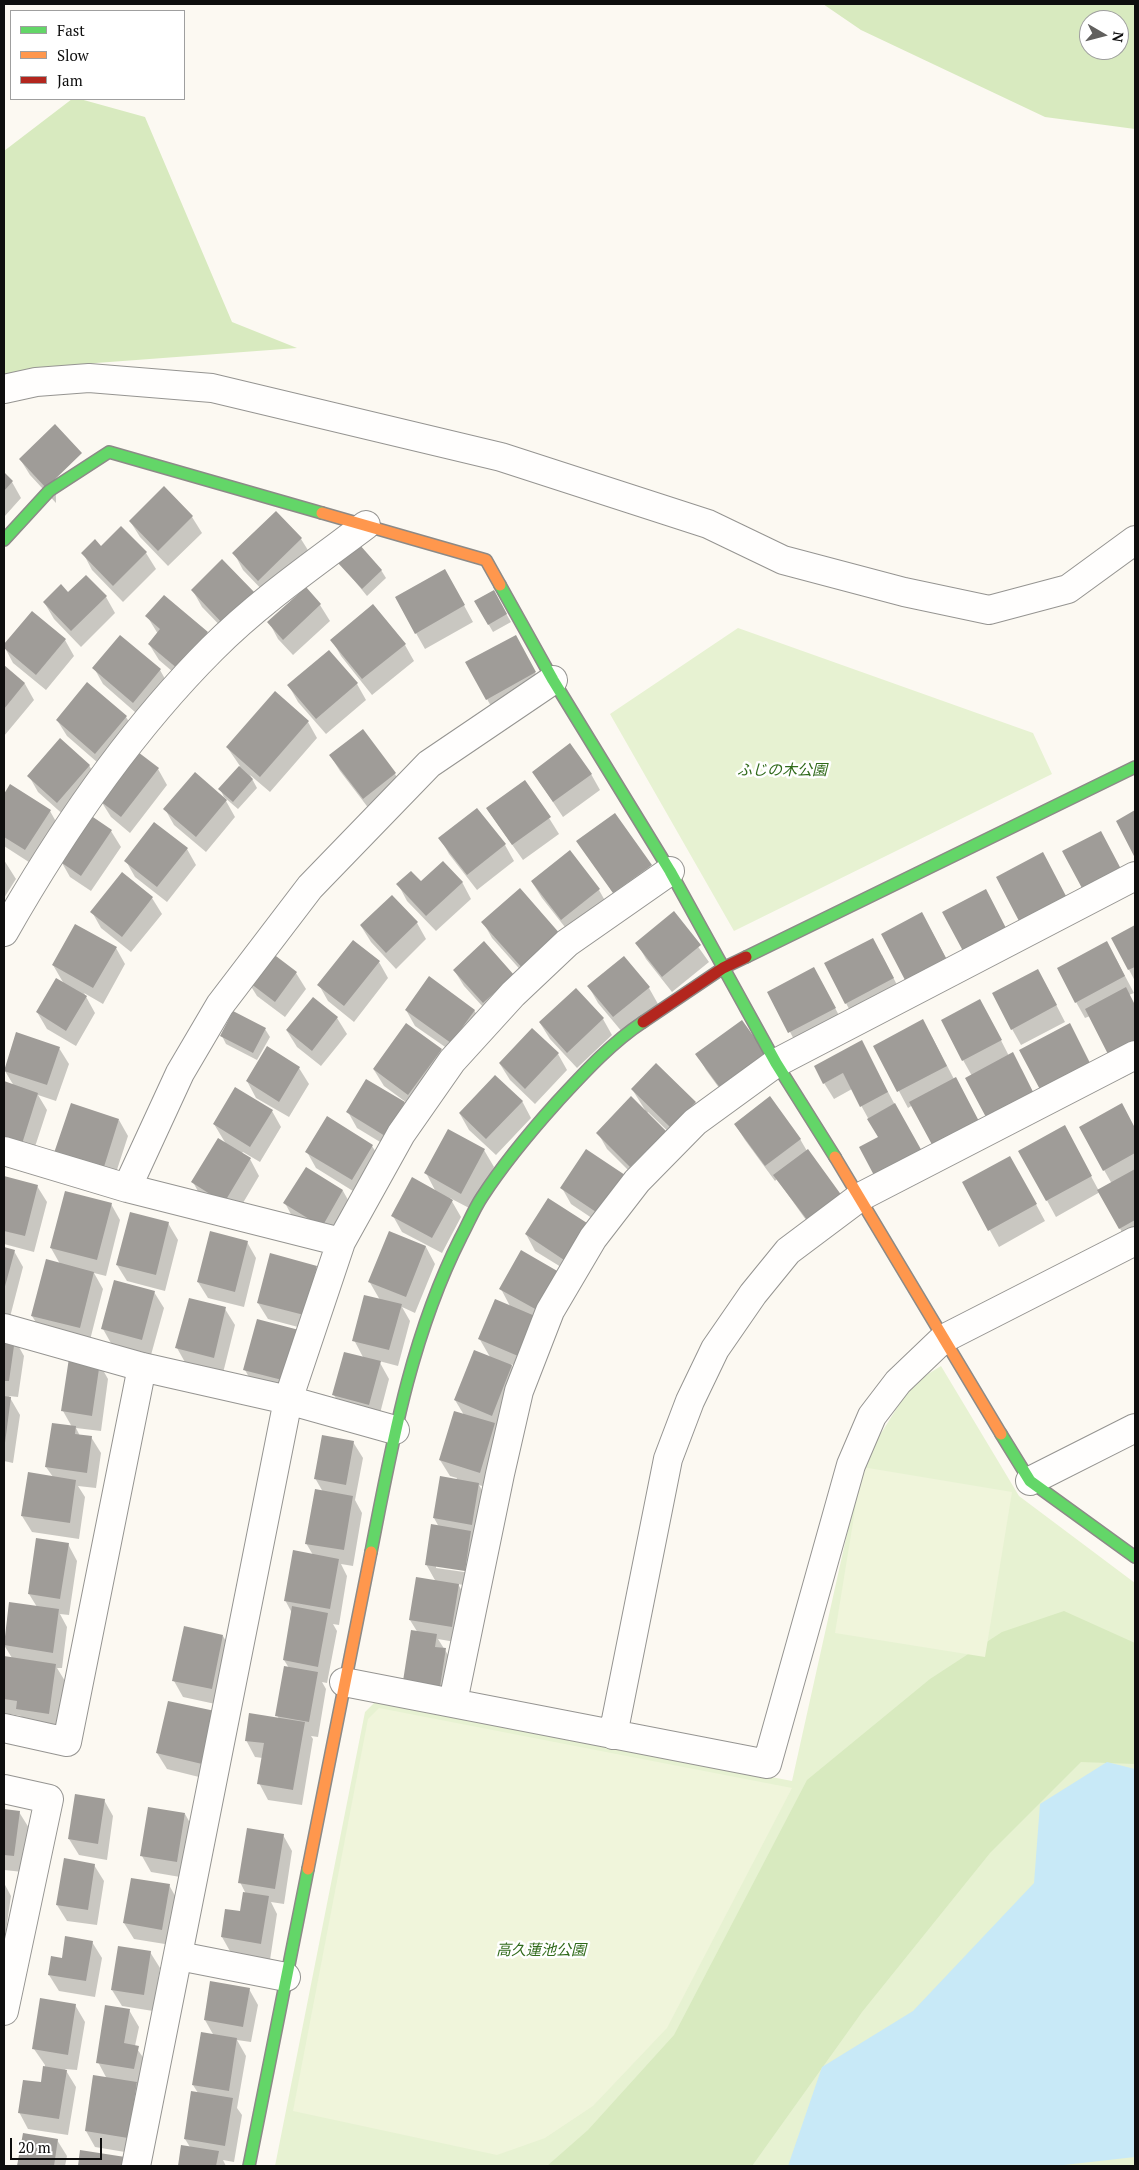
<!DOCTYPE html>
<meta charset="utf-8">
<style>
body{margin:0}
#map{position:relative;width:1139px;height:2170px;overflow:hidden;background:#fcf9f2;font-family:"PT Serif",serif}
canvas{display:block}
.frame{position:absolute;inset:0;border:5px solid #0e0e0e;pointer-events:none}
.legend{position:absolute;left:10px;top:10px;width:175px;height:90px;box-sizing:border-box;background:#fff;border:1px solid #9f9f9f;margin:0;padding:6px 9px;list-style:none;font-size:15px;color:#0e0e0e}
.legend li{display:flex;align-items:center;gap:10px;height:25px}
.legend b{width:25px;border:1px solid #9f9f9f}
.north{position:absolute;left:1079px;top:10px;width:50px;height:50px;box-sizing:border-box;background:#fff;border:1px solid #9f9f9f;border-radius:50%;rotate:98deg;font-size:14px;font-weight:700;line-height:20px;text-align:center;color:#0e0e0e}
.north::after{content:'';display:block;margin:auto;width:18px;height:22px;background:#61605e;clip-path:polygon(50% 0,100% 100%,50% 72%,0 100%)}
.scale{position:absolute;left:10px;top:2138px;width:92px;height:22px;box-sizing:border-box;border:2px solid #0e0e0e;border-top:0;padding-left:6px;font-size:15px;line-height:18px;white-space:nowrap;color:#0e0e0e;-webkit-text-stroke:4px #fff;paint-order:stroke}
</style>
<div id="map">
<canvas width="1139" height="2170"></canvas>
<div class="frame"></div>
<ul class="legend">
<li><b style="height:6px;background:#63d668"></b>Fast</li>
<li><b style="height:6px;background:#ff974d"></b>Slow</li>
<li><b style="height:6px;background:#b3261e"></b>Jam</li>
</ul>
<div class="north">N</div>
<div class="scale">20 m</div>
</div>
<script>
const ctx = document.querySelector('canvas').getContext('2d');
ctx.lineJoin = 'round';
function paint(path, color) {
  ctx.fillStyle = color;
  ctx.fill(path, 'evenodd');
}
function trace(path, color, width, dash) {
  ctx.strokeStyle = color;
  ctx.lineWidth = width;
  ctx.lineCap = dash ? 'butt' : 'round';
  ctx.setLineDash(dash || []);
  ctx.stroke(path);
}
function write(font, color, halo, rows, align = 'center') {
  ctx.font = font + ' "PT Serif","Noto Sans JP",serif';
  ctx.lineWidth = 5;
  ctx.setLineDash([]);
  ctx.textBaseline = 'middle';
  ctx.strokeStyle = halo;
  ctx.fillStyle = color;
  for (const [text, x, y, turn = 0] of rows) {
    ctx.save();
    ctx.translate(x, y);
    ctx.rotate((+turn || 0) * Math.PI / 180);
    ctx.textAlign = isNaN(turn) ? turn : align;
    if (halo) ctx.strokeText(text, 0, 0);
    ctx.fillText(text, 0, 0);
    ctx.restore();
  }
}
paint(new Path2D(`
 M738 628 1033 733 1052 774 734 931 610 714Z
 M941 1366 1019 1496 1135 1583V2166H275L365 1712 377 1700 792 1781 863 1462 912 1384Z`), '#e7f2d2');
paint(new Path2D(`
 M823 4H1135V129L1045 117 861 30ZM1089 20H1119V50H1089Z
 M72 99H80L145 117 232 322 297 348 96 363 4 380V151Z
 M1064 1611 1135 1643V1764L1081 1762 990 1853 862 2012 752 2166H547L588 2130 674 2035 807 1780 930 1679 1002 1632Z`), '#d8eabf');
paint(new Path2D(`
 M862 1467 1012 1492 985 1657 835 1633Z
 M379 1708 792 1788 667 2028 593 2106 545 2138 497 2155 293 2111 368 1719Z`), '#f0f5db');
paint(new Path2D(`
 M1107 1762 1135 1769V2157L1055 2166H788L822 2067 913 2011 1034 1883 1040 1804Z`), '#c8e9f7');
paint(new Path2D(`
 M55 426 56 503 30 475 20 459Z
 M4 474 12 482 21 498 4 517Z
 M164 488 192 517 202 533 168 566 140 537 130 521Z
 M276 513 301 539 311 555 268 596 243 570 234 553Z
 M121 528 146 553 156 569 123 602 92 570 83 553 101 548Z
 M340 563 381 570 386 578 367 596Z
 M454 587 473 622 425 649 396 598Z
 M306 589 320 605 330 621 293 655 278 639 269 622Z
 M193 591 264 611 234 640 202 607Z
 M493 591 511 622 493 632 475 601Z
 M68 594 106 597 115 613 81 647 54 619 44 602Z
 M32 613 65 640 74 656 46 690 13 663 4 646Z
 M147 616 207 633 216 649 187 684 159 660 149 644 158 634Z
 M515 636 544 689 496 715 487 699Z
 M332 640 405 645 414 661 372 695 341 656Z
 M4 667 25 684 34 700 4 736Z
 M94 668 160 670 169 686 143 719 103 684Z
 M88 684 126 717 136 733 105 769 67 736 57 720Z
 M357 684 366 700 326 734 298 702 289 686Z
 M308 722 317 738 270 792 250 775 257 788 238 809 224 797 220 789 240 766 227 747Z
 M330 755 395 774 404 790 373 814 340 771Z
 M89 765 98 782 67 818 38 792 29 776Z
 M158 769 167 785 130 833 111 817 101 801Z
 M533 772 591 774 600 790 563 817Z
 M10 786 50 811 59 827 35 866 4 846V796Z
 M226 801 235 817 206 852 174 825 165 809Z
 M487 809 549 818 559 834 523 860Z
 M615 815 660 882 624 909 578 841Z
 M91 817 111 831 121 847 91 891 70 877 61 861Z
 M440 838 505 845 514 861 477 890 449 854Z
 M187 849 196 865 167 902 135 877 126 861Z
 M4 860 16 879 4 898Z
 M462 882 471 899 436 931 407 901 398 884Z
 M532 882 599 890 608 906 572 936 542 898Z
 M392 897 417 923 426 939 396 969 371 942 361 926Z
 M152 898 162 914 131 952 101 928 92 912Z
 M674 913 709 962 672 992 646 959 637 943Z
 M483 922 570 952 533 984 492 938Z
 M1135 926V981L1112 938Z
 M931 930 955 975 915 995 906 979Z
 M116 948 125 964 103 1004 84 993 95 1013 76 1046 47 1029 37 1012 64 984 53 965Z
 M268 952 296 973 306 989 285 1017 257 996 247 980Z
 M882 955 902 995 855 1020 825 964Z
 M1116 959 1134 993 1129 995 1135 1006V1071L1123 1078 1090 1016 1085 1018 1076 1002Z
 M379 962 388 978 354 1022 328 1001 319 985Z
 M454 970 522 992 493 1018 464 986Z
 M823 985 844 1025 799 1049 769 992Z
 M589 987 649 988 658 1004 623 1033 598 1003Z
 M1047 987 1065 1022 1021 1045 1012 1029Z
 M406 1010H474L484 1027 461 1058 415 1026Z
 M989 1017 1009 1056 1022 1070 1042 1110 972 1076 963 1060Z
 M337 1018 347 1034 321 1066 297 1047 287 1031Z
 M603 1019 612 1035 577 1068 550 1039 540 1023Z
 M265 1029 270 1037 257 1060 226 1044 222 1036Z
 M932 1037 954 1079 908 1108 875 1046Z
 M59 1048 69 1064 56 1101 38 1095 47 1110 30 1162 4 1154V1082L14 1086 5 1071Z
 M441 1050 450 1066 418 1111 384 1086 374 1070Z
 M558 1054 567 1070 535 1104 510 1080 500 1064Z
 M697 1054 733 1107 706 1070Z
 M870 1058 895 1105 879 1138 852 1089 834 1099 824 1083Z
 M299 1068 309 1084 289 1117 256 1098 247 1081Z
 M632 1089 695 1102 704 1119 680 1143 648 1112 647 1113 665 1131 674 1148 640 1182 607 1149 598 1133 645 1110Z
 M522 1101 531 1118 496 1155 469 1130 460 1114Z
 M404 1103 414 1120 395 1151 357 1128 348 1112Z
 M1122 1105 1135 1129V1241L1129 1245 1100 1192 1056 1217 1020 1151 1073 1143 1099 1191 1112 1184 1104 1170Z
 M272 1111 281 1127 260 1162 243 1152 241 1154 250 1159 259 1176 234 1218 202 1199 193 1182 226 1144 214 1124Z
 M119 1120 128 1136 112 1185 65 1169Z
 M735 1124 800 1139 807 1151 818 1237 777 1179 775 1181 745 1140Z
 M372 1146 382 1162 361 1196 316 1168 307 1152Z
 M484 1150 494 1167 471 1209 450 1198 461 1217 442 1253 402 1232 393 1216 436 1192 426 1173Z
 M306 1169 343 1191 352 1207 331 1242 294 1220 285 1203Z
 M1019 1173 1045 1221 999 1247 964 1183Z
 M4 1177 37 1186 47 1202 34 1252 4 1244Z
 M562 1188 637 1194 611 1231 571 1204Z
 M548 1199 586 1224 574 1275 535 1251 526 1234Z
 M111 1204 120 1220 106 1276 94 1273 103 1289 89 1344 42 1332 32 1316 60 1264 51 1248Z
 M168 1223 178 1240 165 1291 127 1281 117 1265Z
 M389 1233 426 1247 435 1264 415 1313 402 1307 410 1321 398 1366 379 1361 389 1379 378 1421 343 1412 334 1395 364 1359 354 1340 380 1300 369 1281Z
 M247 1242 256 1258 244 1307 208 1298 198 1282Z
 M4 1248 14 1251 23 1267 10 1317 4 1316Z
 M316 1267 325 1283 313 1331 268 1319 258 1303Z
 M558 1273 527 1372 511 1364 521 1382 489 1488 479 1485 488 1500 474 1587 458 1584 468 1602 461 1643 438 1639 455 1666 449 1702 414 1697 418 1633 410 1620 436 1582 426 1564 439 1527 434 1518 457 1478 450 1476 440 1460 464 1415 455 1400 490 1357 479 1338 511 1308 501 1289ZM436 1565 471 1571V1573L436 1568Z
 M154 1292 164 1308 151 1355 112 1345 103 1329Z
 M225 1309 235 1325 223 1373 186 1364 177 1348Z
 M258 1321 295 1397 254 1386 245 1370Z
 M4 1339 15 1340 24 1356 18 1397 9 1396 20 1415 13 1463 4 1461Z
 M99 1363 108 1379 101 1431 76 1428 80 1436 91 1437 101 1453 96 1488 78 1486 85 1497 79 1539 32 1532 22 1516 53 1477 46 1467 72 1427 63 1411Z
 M353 1442 363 1458 355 1500 362 1513 353 1566 341 1564 347 1576 339 1625 333 1624 337 1631 327 1683 322 1682 326 1689 318 1737 311 1736 313 1739 302 1805 268 1800 259 1783 263 1758 255 1757 246 1740 279 1719 277 1715 289 1668 284 1660 292 1613 285 1600 313 1555 306 1543 323 1492 315 1478Z
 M68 1544 77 1561 69 1615 60 1614 67 1627 62 1668H57L65 1681 58 1730 26 1725 21 1716 4 1713V1657L12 1658 4 1645 37 1607 29 1594Z
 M223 1636 232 1652 220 1705 183 1697 174 1681Z
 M169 1702 211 1780 167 1769 157 1753Z
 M104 1800 113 1816 107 1860 79 1855 69 1839Z
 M4 1810 19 1812 29 1828 23 1872 4 1870Z
 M185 1814 194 1830 186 1878 151 1872 142 1856Z
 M283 1835 292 1851 284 1904 271 1902 277 1914 270 1960 231 1953 222 1937 241 1913 246 1894 240 1882Z
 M94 1865 104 1881 97 1925 67 1921 57 1905Z
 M4 1883 11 1896 4 1944Z
 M169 1885 178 1901 171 1945 134 1939 124 1923Z
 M92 1942 102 1958 95 1997 59 1991 49 1975 63 1960Z
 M150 1952 160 1968 153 2011 122 2006 112 1990Z
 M249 1989 258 2005 251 2042 237 2040 246 2056 237 2108 242 2115 234 2162 223 2160 226 2166H179L182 2146 190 2147 185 2139 198 2093 193 2085 214 2036 205 2020Z
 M75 2005 85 2022 77 2070 65 2069 76 2087 68 2135 28 2129 19 2112 42 2084 45 2065 34 2049Z
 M129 2010 139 2027 135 2046 147 2063 143 2084 136 2083 145 2100 137 2154 95 2147 86 2131 107 2079 98 2062Z
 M24 2134 57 2140 67 2156 65 2166H18Z`), '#0003');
paint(new Path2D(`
 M55 424 82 453 46 488 19 459Z
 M4 472 13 481 4 491Z
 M164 486 193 516 158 551 129 521Z
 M276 511 302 538 258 581 232 553Z
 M121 526 147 552 113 586 81 553 95 539 101 546Z
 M359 544 382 570 362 589 338 563Z
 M222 559 256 594 224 625 191 590Z
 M445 569 465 605 415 634 395 597Z
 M86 575 107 596 71 631 43 602 61 584 68 592Z
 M306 587 321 604 283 640 267 622Z
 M494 590 507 614 488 625 474 601Z
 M164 595 208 632 178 669 148 644 160 629 145 616Z
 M373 604 406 644 362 679 330 640Z
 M32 611 66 639 36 675 4 648V644Z
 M120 635 161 669 133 703 92 668Z
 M516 635 536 672 486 700 465 662Z
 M329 650 358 683 316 719 287 685Z
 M4 665 25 683 4 709Z
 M87 682 127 716 95 754 56 720Z
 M275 691 309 721 260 777 226 747Z
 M363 729 396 773 363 799 329 755Z
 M60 738 90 765 57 803 27 776Z
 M570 743 592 774 553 802 532 772Z
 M138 752 159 768 121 817 100 801Z
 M239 766 253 779 233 802 218 789Z
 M195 772 227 800 196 837 163 809Z
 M525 780 551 817 512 845 486 808Z
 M10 784 51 810 25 850 4 837V794Z
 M477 808 506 844 467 875 438 838Z
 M1135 810V858L1116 821Z
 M615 813 652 865 613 893 576 841Z
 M90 815 112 830 81 876 59 861Z
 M154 822 188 848 157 887 124 861Z
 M1101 831 1121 869 1083 890 1062 851Z
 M570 850 600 889 561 920 531 881Z
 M1043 852 1066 896 1019 921 996 877Z
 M443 861 463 882 426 916 396 884 411 871 421 881Z
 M122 872 153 897 122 937 90 912Z
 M520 888 561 935 523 969 481 922Z
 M986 889 1006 928 963 951 942 912Z
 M392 895 418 922 386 953 360 925Z
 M674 911 701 945 662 977 635 943Z
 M922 912 946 958 905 980 881 934Z
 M75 924 117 947 93 988 52 965Z
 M1135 925V967L1128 970 1111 938Z
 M873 938 894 978 845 1004 824 963Z
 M353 940 380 961 344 1006 317 985Z
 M484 941 514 975 483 1003 453 970Z
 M1107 941 1125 976 1075 1003 1057 968Z
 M268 950 297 972 275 1002 246 980Z
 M624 956 650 987 613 1017 587 986Z
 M814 967 836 1008 788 1033 767 992Z
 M1038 969 1057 1005 1011 1030 992 993Z
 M429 976 475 1010 451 1043 405 1010Z
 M56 978 87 996 66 1031 36 1012Z
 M1126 987 1135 1005V1050L1112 1062 1085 1009Z
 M576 988 604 1018 567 1053 539 1022Z
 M313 997 338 1017 312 1051 286 1030Z
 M980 999 1002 1040 962 1061 941 1020Z
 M233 1011 266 1028 253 1053 220 1036Z
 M923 1019 947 1066 897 1092 873 1046Z
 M742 1020 769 1058 723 1092 695 1054Z
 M406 1023 442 1049 408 1095 373 1069Z
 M1070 1023 1094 1071 1044 1097 1019 1050Z
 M532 1028 559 1053 525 1089 499 1063Z
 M16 1032 60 1047 47 1085 4 1071Z
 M862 1040 888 1092 860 1107 843 1073 823 1084 814 1066Z
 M267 1046 300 1067 279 1102 246 1081Z
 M1013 1052 1034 1094 987 1119 965 1078Z
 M656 1063 696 1102 670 1127 631 1089Z
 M495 1075 523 1101 486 1139 459 1113Z
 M956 1077 982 1127 936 1152 909 1102Z
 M366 1079 405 1102 385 1136 346 1112Z
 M4 1081 38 1093 21 1147 4 1141Z
 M235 1087 273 1110 250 1147 213 1124Z
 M631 1096 666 1131 630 1167 596 1133Z
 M770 1096 801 1139 765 1166 734 1124Z
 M71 1103 119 1119 103 1170 54 1153Z
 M895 1103 923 1153 876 1179 859 1147 878 1137 867 1119Z
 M1122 1103 1135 1128V1153L1103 1171 1079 1127Z
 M327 1116 373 1145 352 1180 305 1152Z
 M1065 1125 1092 1176 1046 1201 1018 1151Z
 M448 1129 485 1149 461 1194 424 1173Z
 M218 1138 251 1158 224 1203 191 1182Z
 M586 1149 628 1177 602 1216 560 1188Z
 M808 1149 842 1196 808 1221 773 1175Z
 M1010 1156 1037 1204 988 1231 962 1182Z
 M306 1167 343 1190 322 1227 283 1203Z
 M1135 1169V1220L1119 1229 1097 1190Z
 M4 1176 38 1185 25 1236 4 1231Z
 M412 1177 453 1200 432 1238 391 1216Z
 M65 1191 112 1203 97 1260 50 1248Z
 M548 1198 587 1223 564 1260 525 1234Z
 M130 1212 169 1222 156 1275 116 1265Z
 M210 1231 248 1241 235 1292 197 1282Z
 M389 1231 426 1246 406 1297 368 1282Z
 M4 1247 15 1250 4 1290Z
 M521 1250 559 1272 537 1310 499 1289Z
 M270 1253 317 1266 304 1315 257 1303Z
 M46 1259 94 1272 80 1328 31 1316Z
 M114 1280 155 1291 142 1340 101 1329Z
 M364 1295 402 1304 389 1350 352 1341Z
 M189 1298 226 1307 214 1358 175 1348Z
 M495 1299 535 1316 518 1356 478 1339Z
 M257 1319 299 1330 286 1381 243 1370Z
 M4 1337 15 1339 9 1381H4Z
 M474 1350 512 1365 492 1416 454 1400Z
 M344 1352 381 1361 369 1405 332 1395Z
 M69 1358 100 1362 92 1416 61 1411Z
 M4 1396 11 1397 5 1443H4Z
 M454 1411 495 1423 480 1473 439 1460Z
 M52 1423 76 1426 75 1434 92 1436 87 1473 45 1467Z
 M322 1435 354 1441 346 1485 314 1479Z
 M28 1472 76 1480 70 1523 21 1516Z
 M440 1476 479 1483 472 1525 433 1518Z
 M315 1489 353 1496 344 1550 305 1544Z
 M431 1524 471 1531 465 1571 425 1565Z
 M36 1538 69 1543 60 1599 28 1594Z
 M293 1550 339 1559 330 1609 284 1601Z
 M416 1577 459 1584 452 1627 409 1620Z
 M9 1602 59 1609 53 1653 4 1645Z
 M292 1606 328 1613 318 1667 283 1660Z
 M184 1626 223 1635 212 1689 172 1681Z
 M411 1630 437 1634 435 1647 446 1648 440 1687 403 1681Z
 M4 1656 56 1664 49 1714 16 1709 17 1701 4 1699Z
 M284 1666 318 1672 309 1722 275 1716Z
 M168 1701 215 1711 202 1764 156 1753Z
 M249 1713 305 1722 293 1790 257 1784 264 1743 245 1741Z
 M75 1794 105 1799 98 1844 68 1839Z
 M148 1807 185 1813 177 1862 140 1856Z
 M4 1809 20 1811 14 1856 4 1855Z
 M247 1828 284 1834 275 1889 238 1883Z
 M64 1858 95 1864 88 1910 56 1905Z
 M131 1878 170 1884 162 1930 123 1923Z
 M243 1892 269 1896 261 1944 221 1937 225 1909 240 1911Z
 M65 1936 93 1941 86 1981 48 1975 51 1956 62 1958Z
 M118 1946 151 1951 144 1995 111 1990Z
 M210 1981 250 1988 243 2027 204 2020Z
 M40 1998 76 2004 68 2055 32 2049Z
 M105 2005 130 2009 124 2043 139 2046 134 2069 96 2063Z
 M201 2032 237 2038 229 2091 192 2085Z
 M43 2066 67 2070 59 2119 18 2113 23 2080 41 2082Z
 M93 2075 137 2082 128 2138 85 2131Z
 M191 2091 233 2098 225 2146 184 2139Z
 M23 2133 58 2139 54 2166H17Z
 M181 2145 219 2151 216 2166H178Z
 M80 2150 125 2157 123 2166H78Z`), '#9f9c98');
const street = new Path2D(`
 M4 389 36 382 89 378 212 388 501 457 708 524 783 560 904 592 989 610 1068 589 1135 540
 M4 932C62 830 129 732 212 649 259 602 314 564 366 525
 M4 1151 127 1188 341 1242
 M127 1188 180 1073 220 1005 310 887 429 764 553 680
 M4 1328 142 1367 288 1400 395 1430
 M1030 1481 1135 1428
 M344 1682 767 1764 851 1465 872 1416 898 1382 943 1339 1135 1241
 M453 1702 500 1474 519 1391 550 1311 593 1238 637 1181 695 1122 776 1063 1135 876
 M4 1728 67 1742 142 1367
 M613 1735 668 1459 690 1401 715 1349 753 1294 788 1251 860 1197 1135 1055
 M4 1789 49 1799 4 2011
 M179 1956 286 1977
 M136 2166 288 1400 341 1242 401 1134 452 1061 513 994 567 943 670 871`);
const fast = new Path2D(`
 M4 540 49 491 109 452 322 513
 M500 585 553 680 670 871 776 1063 835 1157
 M746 957 1135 767
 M1001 1434 1030 1481 1135 1557
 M371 1552C392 1444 411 1336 461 1237 468 1224 474 1209 482 1197 504 1163 530 1132 557 1102 583 1074 611 1043 643 1022
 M249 2166 308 1869`);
const slow = new Path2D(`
 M322 513 486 560 500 585
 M835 1157 1001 1434
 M308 1869 371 1552`);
const jam = new Path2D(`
 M643 1022 723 968 746 957`);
trace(street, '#959491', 30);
trace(fast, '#8c8a87', 14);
trace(slow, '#8c8a87', 14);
trace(jam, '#8c8a87', 14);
trace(street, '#fffefd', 28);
trace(fast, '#63d668', 11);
trace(slow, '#ff974d', 11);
trace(jam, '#b3261e', 11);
write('italic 15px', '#306a1b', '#fff', [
 ["ふじの木公園",782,771],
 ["高久蓮池公園",541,1951]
]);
</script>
